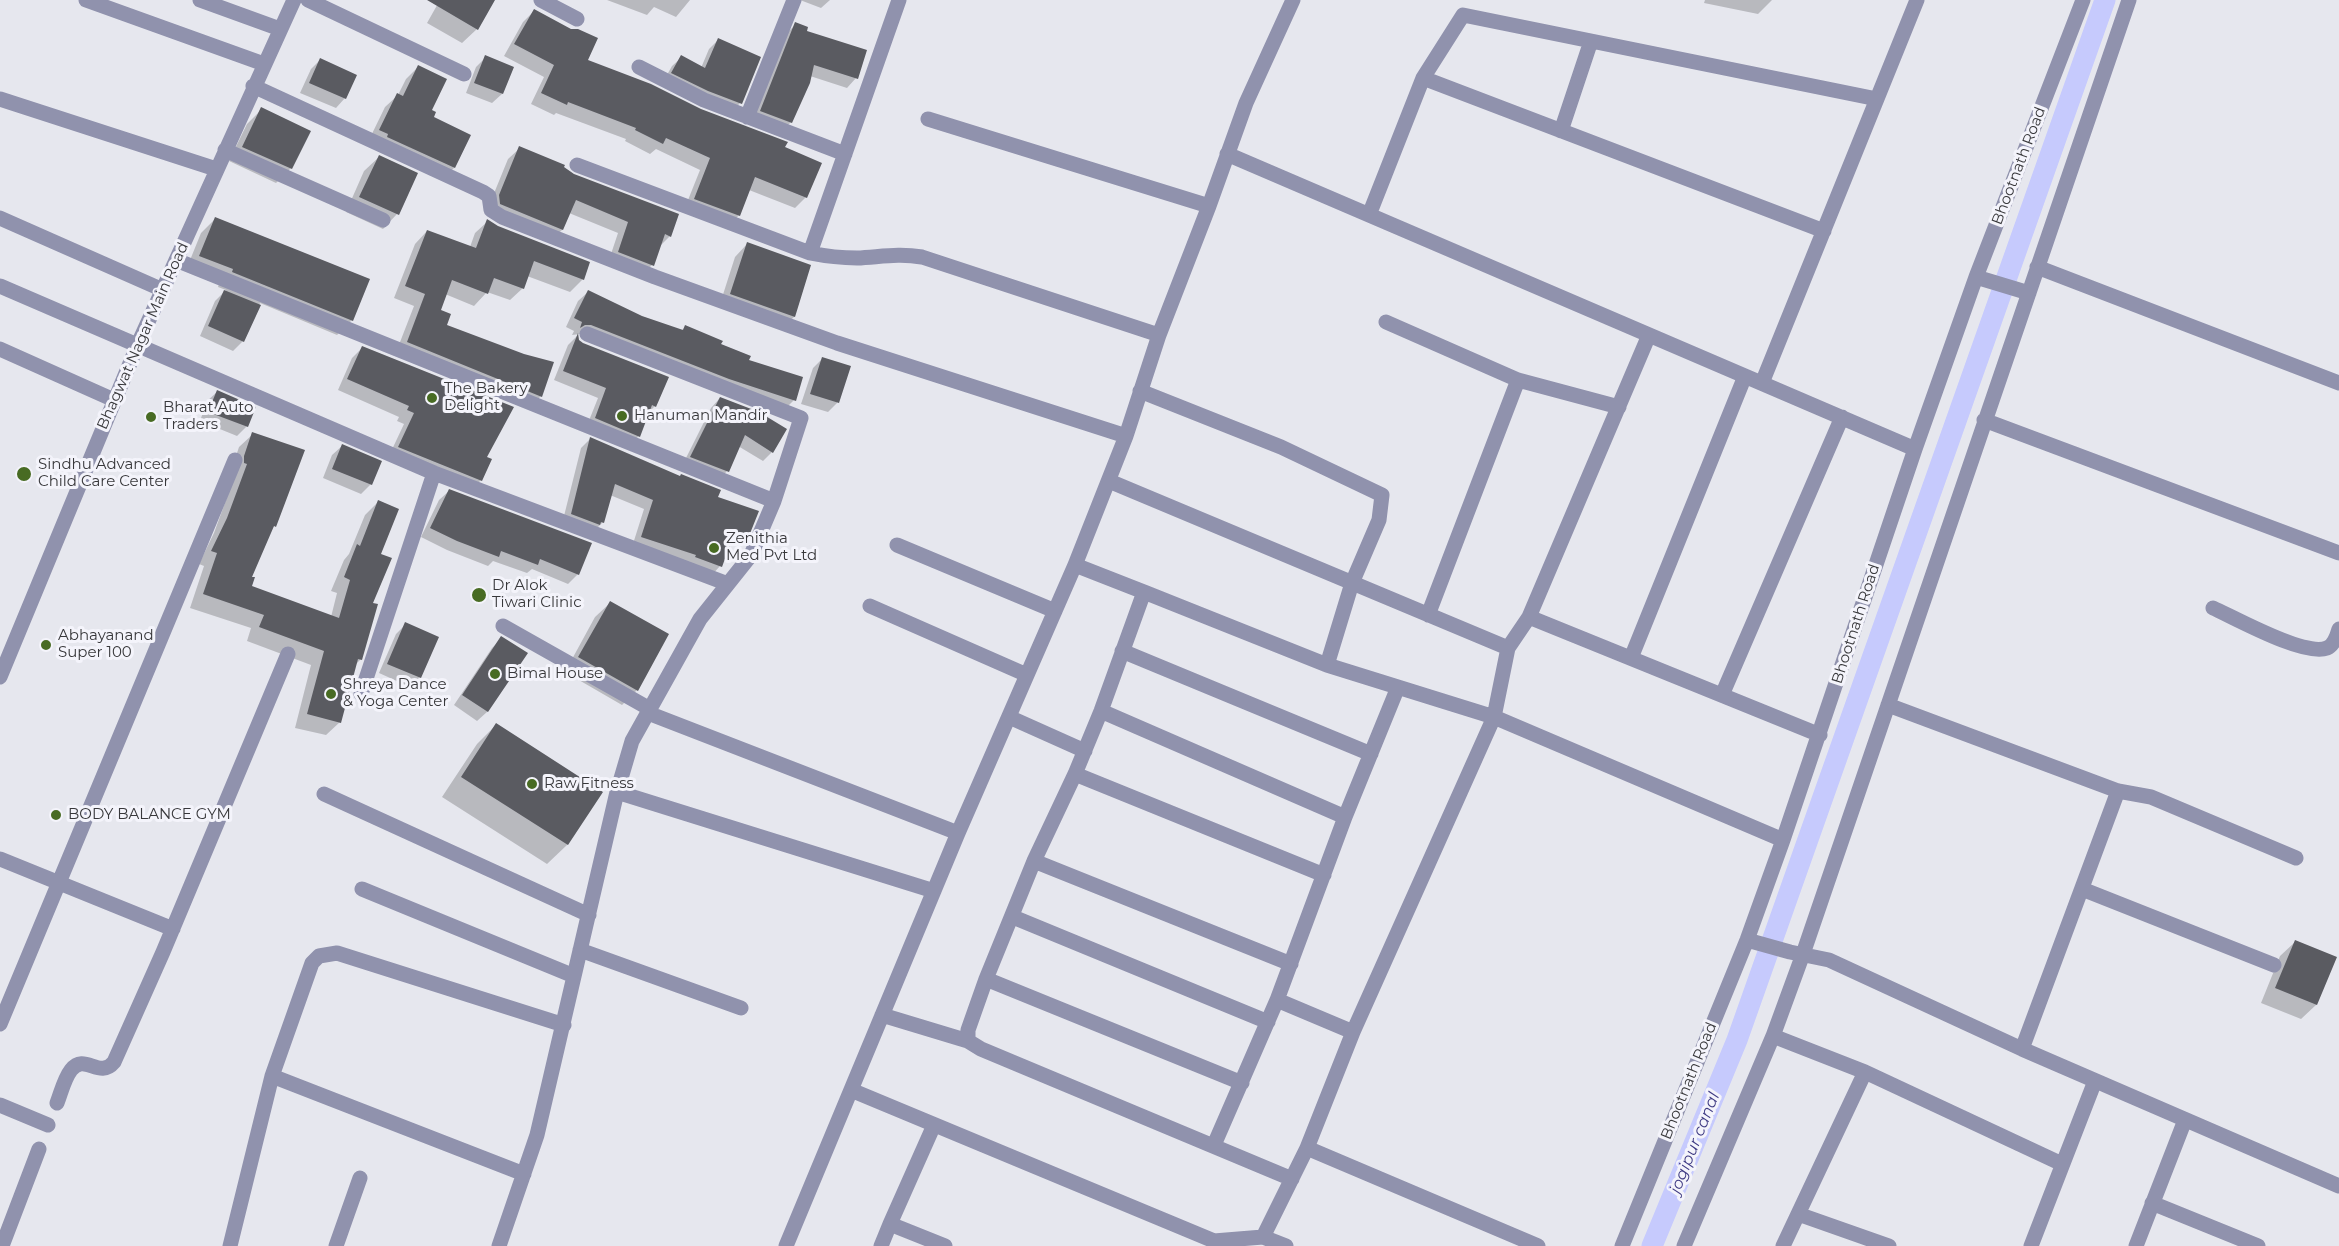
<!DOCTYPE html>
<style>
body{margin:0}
canvas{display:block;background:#e6e7ee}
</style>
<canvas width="2339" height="1246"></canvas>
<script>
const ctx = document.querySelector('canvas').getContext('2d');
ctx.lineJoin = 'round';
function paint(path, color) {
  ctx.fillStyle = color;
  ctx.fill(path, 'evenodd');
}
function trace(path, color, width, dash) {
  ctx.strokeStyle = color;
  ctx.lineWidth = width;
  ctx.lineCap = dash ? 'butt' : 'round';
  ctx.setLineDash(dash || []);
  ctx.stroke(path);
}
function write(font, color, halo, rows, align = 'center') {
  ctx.font = font + ' Montserrat,sans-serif';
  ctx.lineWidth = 6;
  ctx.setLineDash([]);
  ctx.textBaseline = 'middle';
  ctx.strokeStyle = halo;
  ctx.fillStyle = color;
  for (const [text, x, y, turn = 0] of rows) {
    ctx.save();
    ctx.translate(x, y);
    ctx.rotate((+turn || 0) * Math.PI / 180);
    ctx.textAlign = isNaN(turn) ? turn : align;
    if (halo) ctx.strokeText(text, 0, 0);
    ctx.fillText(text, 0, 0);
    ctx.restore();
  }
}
paint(new Path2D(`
 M440 0H494L477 29 462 43 427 23Z
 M607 0H690L676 17 654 7 647 15Z
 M800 0H830L821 8Z
 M1705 0H1772L1758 14 1704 3Z
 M534 11 586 61 783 148 806 197 795 208 749 190 739 215 728 227 684 210 700 170 656 149 650 154 625 141 626 139 556 113 554 115 531 104 544 77 504 56 523 22Z
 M796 24 856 78 847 88 810 76 791 122 781 132 751 121 786 34Z
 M719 39 740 103 731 113 663 82 672 66 682 57 701 68 709 49Z
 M486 57 502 94 492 103 466 93 476 67Z
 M320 60 345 98 336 108 300 93 311 69Z
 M418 67 432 118 454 168 442 179 368 142 385 107 398 95 406 79Z
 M262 109 291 168 276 183 229 161 247 124Z
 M520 148 670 236 659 247 652 265 641 276 608 263 618 233 569 213 562 230 550 241 488 208 508 159Z
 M379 157 397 214 383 229 346 212 364 171Z
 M215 219 352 320 337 335 260 303 243 341 233 351 200 336 215 301 226 290 218 287 219 284 186 270 201 233Z
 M488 221 583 279 570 292 527 276 523 288 510 300 487 292 474 306 445 294 439 311 445 326 541 396 528 409 395 355 414 306 394 298 415 244 427 231 470 247 475 233Z
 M747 244 809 266 794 317 781 329 719 307 735 257Z
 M588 292 641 317 681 331 685 327 747 360 794 400 785 409 580 334 572 335 574 331 566 327 578 301Z
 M577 336 578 340 655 406 647 414 639 436 629 445 586 428 598 398 554 380 568 345Z
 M363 347 485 457 481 480 470 491 388 458 404 424 397 421 399 417 338 390 352 358Z
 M823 358 849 367 837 403 828 412 801 404 813 368Z
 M217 392 247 426 237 436 200 421 207 401Z
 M720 398 772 452 763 461 738 446 727 471 718 481 682 466 711 408Z
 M253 434 303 451 274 526 270 530 250 577V586L331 617 337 593 331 591 344 560 349 554 365 515 378 502 379 555 361 659 355 665 340 722 326 735 295 728 311 665 247 641 251 628 190 608 204 566 199 564 214 533 234 478 231 471 239 447Z
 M590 439 716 497 747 535 738 545 729 542 720 566 711 576 632 547 644 509 610 495 603 522 593 532 562 524 581 448Z
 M342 446 371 484 361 494 323 478 332 455Z
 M449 491 590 544 578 574 568 584 532 569 527 573 493 561 488 566 447 550 421 537 439 500Z
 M610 603 637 690 622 705 565 672 595 617Z
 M406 624 420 677 410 687 379 673 396 634Z
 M502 638 526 653 487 712 477 721 454 705 492 648Z
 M496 725 601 792 567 845 547 864 442 797 477 744Z
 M2295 942 2335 958 2316 1005 2301 1019 2261 1003 2280 956Z`), '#0003');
trace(new Path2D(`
 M1652 1246 1737 1040 2105 0`), '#c6cafd', 21);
paint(new Path2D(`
 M427 0H495L478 30Z
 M534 9 571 29H578L598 38 588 60 651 84 701 109 788 142 785 147 822 163 807 198 755 177 740 216 694 199 710 158 666 138 663 144 635 130 636 128 568 102 567 105 541 93 554 65 514 44Z
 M795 22 808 27 807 31 867 50 858 79 814 65 810 83 792 123 760 111Z
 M718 38 761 57 742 104 708 91 671 73 681 55 705 68Z
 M485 55 514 67 503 94 474 83Z
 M320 58 357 75 346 99 309 83Z
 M418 65 447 79 432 110 436 112 434 117 471 135 455 168 387 137 388 134 379 130 397 93 403 96Z
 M261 107 311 131 292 169 242 147Z
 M519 146 565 165 564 167 574 174 679 214 671 237 665 234 654 266 618 252 628 222 576 200 563 230 500 204 499 195Z
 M379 155 418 173 399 215 359 197Z
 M215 217 370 279 353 321 232 272 233 269 199 256Z
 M487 219 498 226 590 262 584 280 534 261 524 289 494 278 488 294 452 280 441 310 451 314 447 325 524 354 554 362 542 397 407 342 425 294 405 286 427 230 476 248Z
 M747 242 811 265 795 317 730 294Z
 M224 290 261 305 244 342 208 326Z
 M588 290 642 316 683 330 685 325 723 341 721 344 751 356 749 360 803 377 796 401 729 379 591 325H585L580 328 582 322 574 318Z
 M578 333 579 340 583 343 669 377 656 407 652 405 640 437 595 418 606 388 563 371Z
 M362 346 514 407 487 457 492 459 482 481 398 447 414 413 407 410 409 406 347 379Z
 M822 357 851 366 839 403 810 394Z
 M217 390 256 407 248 427 208 412Z
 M720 397 759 412 787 429 773 453 745 435 729 472 690 457Z
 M252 432 305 450 276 527 274 526 252 577H255L252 586 339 618 350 580 344 577 357 544 360 546 378 500 399 509 381 554 392 558 373 603 378 604 362 660 358 659 341 723 307 714 324 651 259 627 264 615 203 594 217 553 211 551 227 518 247 464 244 463V456Z
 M590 437 680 476 681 474 721 490 718 497 759 511 749 536 735 531 722 567 695 557 696 555 641 537 653 500 615 484 604 523 601 522 600 525 571 514Z
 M342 444 382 461 372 485 332 469Z
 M449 489 592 543 579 575 540 559 538 565 501 551 499 557 457 541 430 528Z
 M610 601 669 634 638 691 578 657Z
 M405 622 439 637 421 678 387 664Z
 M501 636 528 653 488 712 462 695Z
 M496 723 603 792 568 845 461 777Z
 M2295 940 2337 957 2317 1005 2275 988Z`), '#5a5b61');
trace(new Path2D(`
 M86 0 264 64
 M200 0 280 29
 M308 0 464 74
 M541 0 577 19
 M639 67 704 100 845 154
 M1423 78 1824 231
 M253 86 483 192 489 196 491 210 502 217 655 277 837 343 1126 436
 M0 99 216 169
 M747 117 794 0
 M928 119 1209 206
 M1561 131 1591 41
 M225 150 383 220
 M1227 154 1915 449
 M577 165 810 253C825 256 841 258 857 258 880 257 898 253 922 257L1159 335
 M1369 215 1423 78 1463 15 1877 99
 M0 218 163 290
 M810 253 899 0
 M176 260 774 501
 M2037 267 2339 383
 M1976 277 2029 293
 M0 286 434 473 728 584
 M1386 322 1518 380 1619 407
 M587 334 801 418 774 501 751 555 700 619 632 741 617 792 934 891
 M0 349 114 400
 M1762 383 1917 0
 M1140 391 1281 447 1382 495 1379 520 1352 583 1327 665 1144 592 1101 711 1075 774 1034 861 986 979 968 1030V1041L981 1049 1292 1179
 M1984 420 2339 553
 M1109 481 1508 648
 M897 545 1055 611
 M1075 565 1144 592
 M870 606 1027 675
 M2213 608C2235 618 2305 657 2327 648 2334 645 2337 636 2339 629
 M1428 615 1518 380
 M1529 617 1820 735
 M503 626 650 709
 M1122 651 1371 754
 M1631 658 1745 376
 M1327 665 1494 717 1508 648 1529 617 1649 335
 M0 677 138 344 294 0
 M361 694 434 473
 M1722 695 1842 417
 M1888 705 2118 791 2151 797 2296 858
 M1101 711 1345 817
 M648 713 958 833
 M1009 717 1085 751
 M1075 774 1324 875
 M324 794 589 915
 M0 859 173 929
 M1034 861 1291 964
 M362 889 574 976
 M2082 889 2274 965
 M1013 917 1268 1022
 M1747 940 1790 952 1829 960 2022 1049 2339 1186
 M580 950 741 1008
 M986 979 1242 1083
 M1277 1000 1353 1032
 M882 1015 968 1041
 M0 1024 235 460
 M1773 1036 1865 1072 2062 1164
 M2022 1049 2118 791
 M272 1076 524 1174
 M851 1090 1214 1241 1263 1237 1307 1148 1538 1246
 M57 1103C61 1093 64 1079 71 1070 85 1052 99 1080 114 1062L163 952 288 654
 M0 1105 48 1125
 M1214 1145 1277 1000 1345 817 1398 687
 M1307 1148 1353 1032 1494 717 1783 840
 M2152 1203 2258 1246
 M1798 1214 1889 1246
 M890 1224 934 1125
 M1263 1237 1286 1246
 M2 1246 39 1149
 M230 1246 272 1076 312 963 319 956 337 953 564 1025
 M336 1246 360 1178
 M499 1246 537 1135 617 792
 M786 1246 958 833 1075 565 1126 436 1159 335 1209 206 1246 103 1293 0
 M881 1246 890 1224 945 1246
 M1622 1246 1747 940 1783 840 1915 449 1976 277 2083 0
 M1684 1246 1773 1036 1803 954 2129 0
 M1783 1246 1865 1072
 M2031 1246 2095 1081
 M2136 1246 2185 1120`), '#9092ad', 15);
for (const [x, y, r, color] of [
 [432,398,6,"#486b23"],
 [622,416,6,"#486b23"],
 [151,417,6,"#486b23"],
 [24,474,8,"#486b23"],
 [714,548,6,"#486b23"],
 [479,595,8,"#486b23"],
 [46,645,6,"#486b23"],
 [495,674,6,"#486b23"],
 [331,694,6,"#486b23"],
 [532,784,6,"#486b23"],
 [56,815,6,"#486b23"]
]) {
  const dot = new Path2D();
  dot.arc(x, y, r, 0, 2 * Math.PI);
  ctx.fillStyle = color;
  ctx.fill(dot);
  trace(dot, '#f4f4fb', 2);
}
write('15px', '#38383b', '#f4f4fb', [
 ["Bhootnath Road",2019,166,-69],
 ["Bhagwat Nagar Main Road",143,336,-66],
 ["Bhootnath Road",1856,624,-72],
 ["Bhootnath Road",1689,1081,-68]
]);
write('15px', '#38383b', '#f4f4fb', [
 ["The Bakery",444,389],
 ["Delight",444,406],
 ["Bharat Auto",163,408],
 ["Traders",163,425],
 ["Hanuman Mandir",634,416],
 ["Sindhu Advanced",38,465],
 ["Child Care Center",38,482],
 ["Zenithia",726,539],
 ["Med Pvt Ltd",726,556],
 ["Dr Alok",492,586],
 ["Tiwari Clinic",492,603],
 ["Abhayanand",58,636],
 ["Super 100",58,653],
 ["Bimal House",507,674],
 ["Shreya Dance",343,685],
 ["& Yoga Center",343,702],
 ["Raw Fitness",544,784],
 ["BODY BALANCE GYM",68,815]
], 'left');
write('italic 16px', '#3e3a83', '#f4f4fb', [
 ["jogipur canal",1695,1143,-68]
]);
</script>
